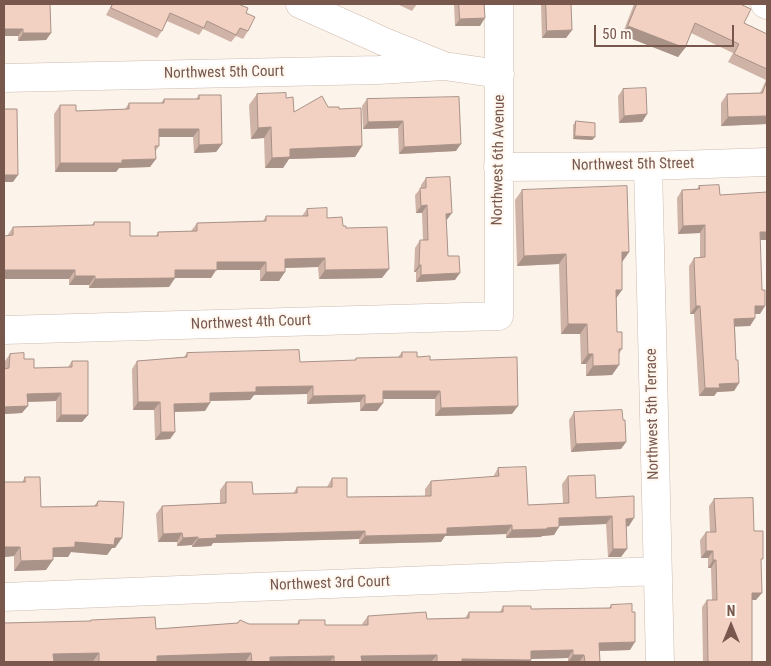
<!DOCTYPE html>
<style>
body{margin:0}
#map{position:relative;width:771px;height:666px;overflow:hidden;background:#fcf4ea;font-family:"Roboto Condensed",sans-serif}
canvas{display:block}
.frame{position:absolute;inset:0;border:5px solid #78584d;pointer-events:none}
.north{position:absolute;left:706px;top:601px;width:50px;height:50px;-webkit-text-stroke:4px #fff8f1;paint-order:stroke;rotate:0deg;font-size:14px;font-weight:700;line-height:20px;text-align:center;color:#78584d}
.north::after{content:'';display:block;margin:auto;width:18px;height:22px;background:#78584d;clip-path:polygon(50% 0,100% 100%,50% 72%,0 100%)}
.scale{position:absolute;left:594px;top:25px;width:140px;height:22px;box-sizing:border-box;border:2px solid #78584d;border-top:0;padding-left:6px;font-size:15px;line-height:18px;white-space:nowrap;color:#78584d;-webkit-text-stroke:4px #fff8f1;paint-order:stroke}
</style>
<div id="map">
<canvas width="771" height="666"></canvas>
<div class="frame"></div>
<div class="north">N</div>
<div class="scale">50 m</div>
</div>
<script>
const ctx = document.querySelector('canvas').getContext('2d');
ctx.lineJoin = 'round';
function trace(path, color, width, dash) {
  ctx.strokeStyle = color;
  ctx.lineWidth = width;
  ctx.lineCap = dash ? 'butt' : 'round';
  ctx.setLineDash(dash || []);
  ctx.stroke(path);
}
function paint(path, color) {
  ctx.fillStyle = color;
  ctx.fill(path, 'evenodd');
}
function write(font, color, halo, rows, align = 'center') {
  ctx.font = font + ' "Roboto Condensed",sans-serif';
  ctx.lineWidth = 4.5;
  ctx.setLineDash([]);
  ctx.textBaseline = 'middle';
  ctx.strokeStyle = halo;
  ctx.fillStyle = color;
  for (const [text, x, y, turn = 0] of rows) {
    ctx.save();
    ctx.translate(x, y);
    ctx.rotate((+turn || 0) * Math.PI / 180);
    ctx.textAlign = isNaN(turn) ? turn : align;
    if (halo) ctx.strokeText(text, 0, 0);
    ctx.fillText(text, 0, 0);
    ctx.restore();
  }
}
const minor = new Path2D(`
 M300 4 387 43 444 66 500 74
 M765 4 767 5
 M4 78 378 70 444 66
 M648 166 660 662
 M498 167 648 166 767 162
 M4 330 499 316V4
 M4 597 657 571`);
trace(minor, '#cfbaaf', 29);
trace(minor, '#fff', 28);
paint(new Path2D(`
 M4 4 51 33 46 40 18 41V36Z
 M112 4H238L246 13 248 31 243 39 236 36 231 42 203 29 199 35 167 21 162 31 157 38 106 15Z
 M397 4H417L412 11Z
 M454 4H484L480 26H455Z
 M541 4H571L572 30 566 38H542Z
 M634 4H740L744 23 767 34V124L721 126V103L727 94 760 93 766 80 728 62 733 53 691 33 685 48 678 57 622 35Z
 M623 89 647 114 642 122 619 123 618 96Z
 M257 94 286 98 294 112 328 107 339 109 362 146 355 157 289 159 283 168H265L264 138 251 139 249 105Z
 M199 95 222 144 216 152 194 153 193 137H159V146L155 152 150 167 119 168 116 172H55L54 114 60 105 76 111 125 109 129 103H161L164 99H196Z
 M367 99 456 151 399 154 398 128 363 129 362 106Z
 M576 121 595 137 592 140 573 139V125Z
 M426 178 446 221 448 256 455 280 416 282V272H414L415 248 420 240H423L422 213H416L415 195 421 188V185Z
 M699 186 720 195 760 240V314H755V318L750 326H735L736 360 739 383 734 391 717 392 714 396H699L694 314H690L689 266 694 258H700V233L678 234 677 198 682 190 697 189Z
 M522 190 629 252 622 262 616 299 617 332 622 349 619 354V365L612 375 586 376V364H581L580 334H561L559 264 517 266 515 200Z
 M307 209 327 218 346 228 382 278 319 279 318 267 285 268 279 281H260V270H216L211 278H175L169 287 89 288V285H69V279L7 236 13 227 92 225 94 222 130 236H156L158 232 191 231 197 223 263 221 266 216H302Z
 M402 352 430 360 512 414 435 416V399H383V403L377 411H360V402L307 404V394L254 395 250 400 210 401 205 411 175 412V432L170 439 155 440 154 410H133L132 369 137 361 184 357 187 353 300 362 354 361 356 358 398 357Z
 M10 354 24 359 34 368 68 367 72 361 88 415 82 422H56V401L27 402 22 413 4 414V369L5 361Z
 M574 412 623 420 626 442 621 449 571 452 569 420Z
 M498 468 528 505 563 503 562 484 568 476 596 498 629 526 626 527 621 557H608L606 524 559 526 554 535 542 536 541 537 506 538V534L445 536 441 542 359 544V539L213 543 211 546 192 547V545L177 546V542H158L156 514 162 506 220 503V490L226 482 253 494H293L297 487H327L332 478 347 497 425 496V489L431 481 493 477Z
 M25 477 41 507 94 506 98 501 115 548H112L107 555 71 552 68 557H53L46 570 14 571V556L4 557V482H22Z
 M714 499 754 531 761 563 756 600H752V662H703L702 607 707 600H712L711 568H708V558H701L700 540 706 532H710L709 506Z
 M611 605 630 650 600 651V662H568V658L531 659 530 662H246V661L204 662H93V661L4 662 90 621 91 620 156 629 237 623 240 620 249 624H297L299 620 325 625H363L362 624 368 616 427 619 465 618 469 612H500L503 606 531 609 609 608Z`), '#d0b3a7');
paint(new Path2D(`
 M485 18 480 26H455L460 19Z
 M628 26 685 48 678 57 622 35Z
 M4 29H23L18 36H4Z
 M572 30 566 38H542L547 31Z
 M23 33H51L46 40 18 41Z
 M647 114 642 122 619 123 624 116Z
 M767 116V124L721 126 728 117Z
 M403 121 398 128 363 129 368 122Z
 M271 127 264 138 251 139 258 128Z
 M159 129H199L193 137H153Z
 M575 136 595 137 592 140 573 139Z
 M222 144 216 152 194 153 199 145Z
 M461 144 456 151 399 154 404 147Z
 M362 146 355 157 289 159 283 168H265L272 158 290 149Z
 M156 159 150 167 119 168 116 172H55L60 163 122 160Z
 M4 175H18L13 182H4Z
 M427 205 422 213H416L421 206Z
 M452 213 446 221V214Z
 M705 225 700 233 678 234 683 226Z
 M760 232H767V240H754Z
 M622 252H629L622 262Z
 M566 254 559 264 517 266 524 256Z
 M325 258 318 267 279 268 285 259Z
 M217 262H266L260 270H216L211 278H175L169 287 89 288 95 279 175 270Z
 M419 265H421L416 272H414Z
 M389 269 382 278 319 279 325 270Z
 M4 270H75L69 279H4Z
 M266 272H285L279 281H260Z
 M460 273 455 280 416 282 421 275Z
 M75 276H95L89 285H69Z
 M616 290H622L615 300Z
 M696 306H700L694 314H690Z
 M755 306H765L760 314H749Z
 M755 318 750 326 729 327 734 319Z
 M568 324H587L580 334H561Z
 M588 354H593L586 364H581Z
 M619 365 612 375 586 376 593 366Z
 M739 383 734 391 717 392 714 396H699L705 388 719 384Z
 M313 386 307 394 254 395 250 400 205 401 210 393 256 387Z
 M383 391H440L435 399H377Z
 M61 393 56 401 22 402 27 394Z
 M365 395 360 402 307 404 313 396Z
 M138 402H160L154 410H133Z
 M210 403 205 411 169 412 174 404Z
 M383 403 377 411H360L365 404Z
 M28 406 22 413 4 414V407Z
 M518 406 512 414 435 416 441 408Z
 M61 415H88L82 422H56Z
 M161 432H175L170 439 155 440Z
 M626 442 621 449 571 452 576 444Z
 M612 516 606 524 553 526 559 518Z
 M634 518 629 526 620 527 626 519Z
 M512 525 506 534 445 536 441 542 359 544 365 536 447 528Z
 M559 527 554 535 542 536 541 537 506 538 512 530Z
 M365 531 359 539 213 543 211 546 192 547 198 539 216 535Z
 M182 533 177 542H158L163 534Z
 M198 537 192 545 177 546 183 538Z
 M115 538H122L115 548H112L107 555 71 552 68 557H46L53 548 75 542Z
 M4 547H20L14 556 4 557Z
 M613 549H627L621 557H608Z
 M706 551H713L708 558H701Z
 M53 560 46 570 14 571 21 561Z
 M713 560H716L711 568H708Z
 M752 593H762L756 600H747Z
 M635 642 630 650 594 651 599 643Z
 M573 650 568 658 526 659 531 651Z
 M99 653 93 661 48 662 53 654Z
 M251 653 246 661 204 662H153L157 656Z
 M437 655 431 662H357L361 656Z
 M573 655H584L579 662H568Z
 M334 656 330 662H266L270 657Z
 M462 659 531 660 530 662H459Z`), '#a99288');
const building = new Path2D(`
 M4 4H50L51 33H23V29H4Z
 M113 4H238L248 8 246 13 255 17 248 31 240 28 236 35 207 21 204 28 170 13 162 31 111 8Z
 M459 4H484L485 18 460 19Z
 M546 4H571L572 30 547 31Z
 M637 4H740L751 9 744 23 767 34V69L734 54 739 44 695 23 685 48 628 26Z
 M767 81V116L728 117 727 94 762 93Z
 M646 88 647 114 624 116 623 89Z
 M286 93V98L293 97 294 112 322 96 328 107H339V109L361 108 362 146 290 149V157L272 158 271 127 258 128 257 94Z
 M199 95H221L222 144 199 145V129H159V146H155L156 159 122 160V163H60V105H76V111L129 109V103H164V99H199Z
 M459 97 461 144 404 147 403 121 368 122 367 99Z
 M4 109H17L18 175H4Z
 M576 121 595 123V137L575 136Z
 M450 177 452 213 446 214 448 256H459L460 273 421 275V265H419L420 240H428L427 205 421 206 420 188H426V178Z
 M719 185 720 195 767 192V232H760L762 290H765V306H755V318L734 319 736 360H738L739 383 719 384 720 388H705L700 306H696L694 258 705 257V225L683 226 682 190 700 189 699 186Z
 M627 186 629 252H622V290H616L617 332H622V349H619V365L593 366V354H588L587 324H568L566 254 524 256 522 190Z
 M327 208V218L342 217 343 226H346V228L387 227 389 269 325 270V258L285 259V272H266V262H217V270H175V278L95 279V276H75V270H4V236L13 235V227L94 225V222H130V236H158V232L197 231V223L266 221V216H308L307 209Z
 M299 350 300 362 356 360V358L402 357V352H417V357L430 356V360L517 357 518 406 441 408 440 391H383V403L365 404V395L313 396V386L256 387V392L210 393V403L174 404 175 432H161L160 402H138L137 361 187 357V353Z
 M24 353V359H34V368L72 367V361H88V415H61V393L27 394 28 406 4 407V369L9 368 10 354Z
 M622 410 623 420H625L626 442 576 444 574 412Z
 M526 467 528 505 569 503 568 476 595 475 596 498 634 496V518L626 519 627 549H613L612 516 559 518V527L547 528V529L512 530V525L447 528V534L365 536V531L216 535 217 538 198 539V537L183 538 182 533 163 534 162 506 226 503V482H252L253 494 297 493V487H332V478H347V497L431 496V481L499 476 498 468Z
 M25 477H40L41 507 97 506 98 501 124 502 122 538H115L114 545 75 542V547L53 548V560L21 561 20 547H4V482H25Z
 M753 498 754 531H763V559H761L762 593H752V662H708L707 600H717L716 560H713V551H706V532H716L714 499Z
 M632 604V612H635V642L599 643 600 662H585L584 655H573V650L531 651V660L462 659V662H437V655L361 656 362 662H334V656L270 657V662H252L251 653 157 656V662H99V653L53 654 54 662H4V623L91 621V620L155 617 156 629 238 623 240 620 249 624H299V620H325V625H368V616L426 612 427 619 469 618V612H503V606H531V609L611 608V605Z`);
paint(building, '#f2d0c2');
trace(building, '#a99288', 1);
write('15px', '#78584d', '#fff8f1', [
 ["Northwest 5th Court",224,73,-1],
 ["Northwest 6th Avenue",499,160,-89],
 ["Northwest 5th Street",633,165,-1],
 ["Northwest 4th Court",251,323,-2],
 ["Northwest 5th Terrace",653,414,-91],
 ["Northwest 3rd Court",330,584,-2]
]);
</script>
